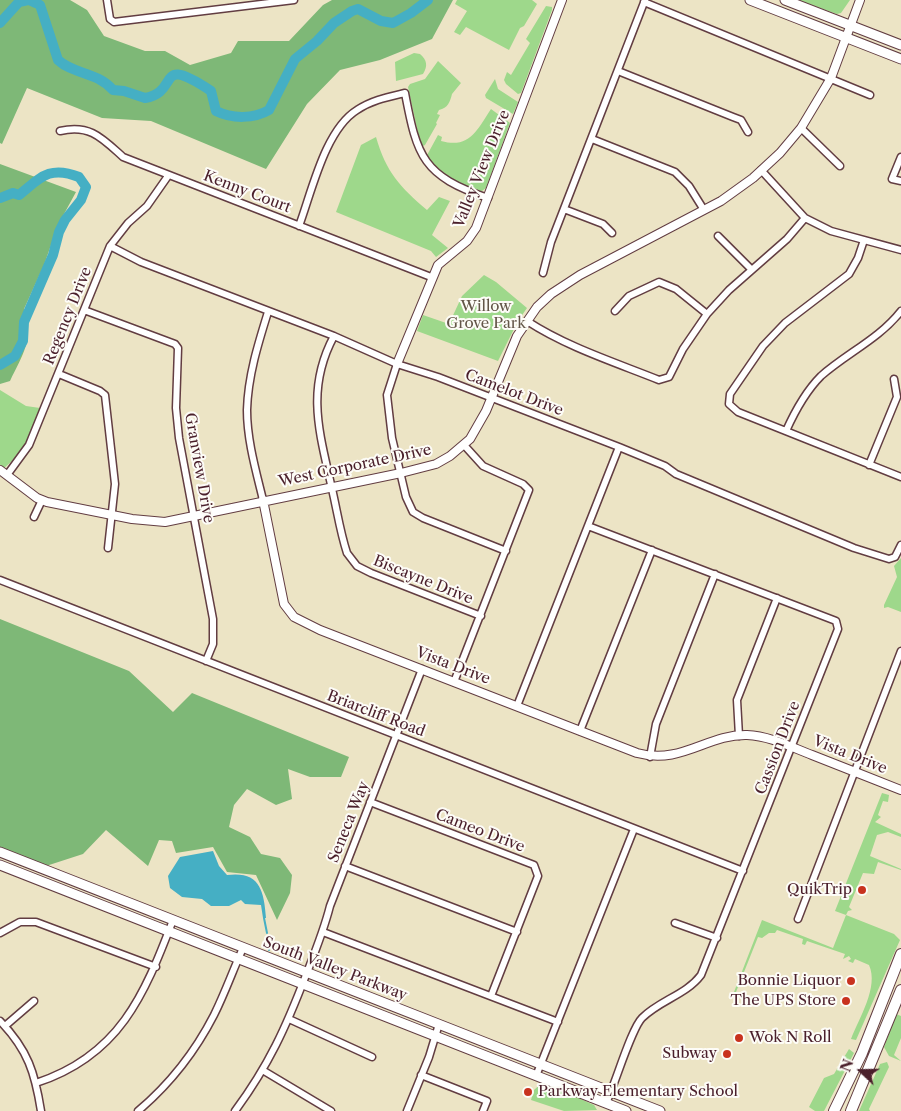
<!DOCTYPE html>
<style>
body{margin:0}
#map{position:relative;width:901px;height:1111px;overflow:hidden;background:#ece4c5;font-family:"Libre Caslon Text",serif}
canvas{display:block}
.north{position:absolute;left:836px;top:1046px;width:50px;height:50px;-webkit-text-stroke:4px #fdfcf7;paint-order:stroke;rotate:291deg;font-size:14px;font-weight:700;line-height:20px;text-align:center;color:#4a1f2b}
.north::after{content:'';display:block;margin:auto;width:18px;height:22px;background:#4a1f2b;clip-path:polygon(50% 0,100% 100%,50% 72%,0 100%)}
</style>
<div id="map">
<canvas width="901" height="1111"></canvas>
<div class="north">N</div>
</div>
<script>
const ctx = document.querySelector('canvas').getContext('2d');
ctx.lineJoin = 'round';
function paint(path, color) {
  ctx.fillStyle = color;
  ctx.fill(path, 'evenodd');
}
function trace(path, color, width, dash) {
  ctx.strokeStyle = color;
  ctx.lineWidth = width;
  ctx.lineCap = dash ? 'butt' : 'round';
  ctx.setLineDash(dash || []);
  ctx.stroke(path);
}
function write(font, color, halo, rows, align = 'center') {
  ctx.font = font + ' "Libre Caslon Text",serif';
  ctx.lineWidth = 4;
  ctx.setLineDash([]);
  ctx.textBaseline = 'middle';
  ctx.strokeStyle = halo;
  ctx.fillStyle = color;
  for (const [text, x, y, turn = 0] of rows) {
    ctx.save();
    ctx.translate(x, y);
    ctx.rotate((+turn || 0) * Math.PI / 180);
    ctx.textAlign = isNaN(turn) ? turn : align;
    if (halo) ctx.strokeText(text, 0, 0);
    ctx.fillText(text, 0, 0);
    ctx.restore();
  }
}
paint(new Path2D(`
 M457 0H532L537 4 524 26 520 28 509 50 466 27 460 35 454 32 467 11 455 4Z
 M797 0H850L841 13 837 14Z
 M546 6 552 7V10L521 93 518 94 506 84 504 80 507 72 511 75 530 43 526 39Z
 M414 53 420 54C427 60 428 66 423 74L396 81 395 62Z
 M438 61 461 83 452 94C450 102 448 108 439 110L437 114 440 115 436 123 437 124 425 145 421 147 408 87 410 84 425 79Z
 M495 79 498 89 518 102 513 114 486 98 485 95Z
 M491 109 510 123 486 188 482 191C459 190 440 173 426 157L438 135 442 137 441 141C470 149 477 130 491 109Z
 M376 137C386 172 400 187 427 210L439 197 450 201 432 235 448 248 436 257 431 251 336 212 361 145Z
 M484 275 496 282 527 308 518 321 498 361 417 331 423 315 449 324 462 296Z
 M0 390 26 406 40 408C32 431 24 453 4 468L0 466Z
 M901 558V612L888 607 884 608V605L897 577 894 566Z
 M882 793 889 795 888 802 883 801 878 815 881 817 875 822 901 834V837L888 832 877 835 870 856 901 869V870L878 862 874 874 863 873 849 907 852 910 848 911 846 915 835 911Z
 M846 915 894 934 900 940 856 1040 851 1039C859 1018 879 987 869 965L855 959 853 963 848 961 851 959 849 956 843 959 845 954 807 941 805 945 802 944 803 939 777 930 775 933H769L762 938 758 937 736 992H734L762 920 833 948Z
 M896 1014 901 1016V1038L894 1055 901 1061 889 1056 884 1047Z
 M849 1049 854 1053 824 1111H815L809 1107 824 1078 834 1074Z
 M887 1062 889 1067 869 1109 870 1111H859L880 1064Z
 M543 1082 594 1105 597 1110 564 1111 531 1100 534 1090Z`), '#9ed88b');
paint(new Path2D(`
 M0 0H70L87 10 104 36 145 51H165L190 65 231 53 238 41H289L323 5 332 0H453L432 39 380 60 340 70 307 104 266 169 151 121 102 118 27 88 2 144 0 143Z
 M0 164 76 192 58 225 44 265 24 309C34 340 23 354 10 381L0 384Z
 M0 619 129 671 173 712 192 693 349 757 341 777H310L288 769 292 799 276 805 247 789 234 805 229 827 250 837 261 854 280 858 292 875 290 893 277 920 256 875 227 872 213 847 176 853 172 841 159 840 148 866 106 830 83 854 46 866 0 849Z`), '#7eb877');
paint(new Path2D(`
 M213 851 219 866 227 875C259 871 264 889 266 918H263L261 905 245 904 241 900 229 906H211L202 899 182 897 170 888 168 876 180 857Z`), '#45afc4');
trace(new Path2D(`
 M264 918 267 933
 M267 941 269 950`), '#45afc4', 2);
trace(new Path2D(`
 M29 0 40 5 58 60C74 75 96 71 113 90L124 91 145 98C181 92 154 53 211 91L216 111C232 119 254 119 269 110L295 59 317 41 334 23 352 11 358 9 381 21 393 23 411 13 428 0
 M0 23 19 2 28 0
 M0 198 13 193 19 195C40 178 49 165 79 177L86 187 81 200 65 220 59 232 53 255 24 322 23 341 15 356 0 365`), '#45afc4', 10);
const minor = new Path2D(`
 M107 0 110 19 114 22 294 0
 M644 2 870 95
 M618 71 733 117 741 120 748 132
 M801 128 840 166
 M60 131C90 124 102 138 123 157L431 277
 M592 139 675 172 689 186 704 210
 M901 157 892 179 901 181
 M761 170 805 218 831 231 901 250
 M564 209 603 224 612 233
 M299 226C312 191 325 130 357 110 372 100 388 97 405 93 417 157 423 176 488 198
 M718 236 751 269
 M864 240 858 258 849 274 785 323 763 346 730 394 729 404 738 412 901 477
 M110 246 141 262 334 336 397 364 438 377 619 447 665 466 676 474 854 548 889 559 895 557 901 545
 M543 273 551 242 645 0
 M84 310 175 344 178 348 176 408 179 438 213 619V644L206 661
 M615 311 629 296 659 282 676 289 707 314
 M527 321C567 347 614 362 659 380L669 377 683 349 707 314 729 290 787 239 805 218
 M334 336C305 390 320 434 332 489 337 510 340 532 347 553L357 566 371 573 481 616
 M397 364 387 395 392 438 406 497 413 512 423 518 506 551
 M59 374 100 391 105 395 115 484 108 548
 M786 431C795 411 805 392 821 376 847 353 879 339 901 311
 M869 465 897 397 894 379
 M7 475 29 445 110 246 128 223 147 206 168 176
 M263 500C256 471 247 440 247 410 248 376 258 344 268 312
 M34 517 42 500
 M588 526 836 621 838 629 701 975C686 995 660 1000 642 1018 631 1029 615 1085 606 1103
 M0 580 743 871
 M454 682 529 490 523 484 483 466 464 445
 M517 706 619 447
 M580 731 652 550
 M739 736 737 700 777 598
 M650 757 656 724 715 574
 M370 802 534 865 538 876 491 996
 M345 866 517 932
 M798 919 901 651
 M675 923 717 938
 M323 932 558 1022
 M0 933 20 922H36L156 967
 M289 1019 372 1057
 M0 1021C28 1050 35 1073 41 1111
 M5 1026 34 1001
 M264 1071 331 1111
 M421 1075 487 1101 483 1111
 M536 1076 634 829
 M36 1083C119 1056 144 996 173 920
 M138 1111C170 1084 195 1052 214 1015 225 993 233 970 243 948
 M235 1111C269 1065 286 1027 306 975 315 952 324 930 330 906L422 669
 M407 1111 429 1057 439 1024`);
const tertiary = new Path2D(`
 M397 364 438 265 467 241 476 228 562 0
 M0 470 37 498 47 502 132 519 165 522 401 473 436 464 450 456 470 439 486 411 517 336 537 307 551 294 580 275 721 201 753 178 780 153 801 128 831 78 860 0
 M263 500 284 604 294 617 320 630 637 753C682 765 707 734 747 735 770 736 791 747 812 755 842 767 871 778 901 790`);
const secondary = new Path2D(`
 M750 0 901 59
 M785 0 901 45
 M0 852 660 1111
 M0 865 626 1111`);
const primary = new Path2D(`
 M834 1111 862 1053 901 954
 M851 1111 901 990`);
trace(minor, '#623d42', 9);
trace(tertiary, '#623d42', 10);
trace(secondary, '#623d42', 11);
trace(primary, '#623d42', 12);
trace(minor, '#fff', 6);
trace(tertiary, '#fff', 8);
trace(secondary, '#fff', 9);
trace(primary, '#fff', 10);
for (const [x, y, r, color] of [
 [862,890,5,"#c8321e"],
 [851,981,5,"#c8321e"],
 [846,1001,5,"#c8321e"],
 [739,1038,5,"#c8321e"],
 [727,1054,5,"#c8321e"],
 [528,1092,5,"#c8321e"]
]) {
  const dot = new Path2D();
  dot.arc(x, y, r, 0, 2 * Math.PI);
  ctx.fillStyle = color;
  ctx.fill(dot);
  trace(dot, '#fdfcf7', 2);
}
write('15px', '#4a1f2b', '#fdfcf7', [
 ["Valley View Drive",482,169,-68],
 ["Kenny Court",247,192,21],
 ["Regency Drive",68,316,-68],
 ["Camelot Drive",514,393,21],
 ["West Corporate Drive",355,466,-12],
 ["Granview Drive",199,468,80],
 ["Biscayne Drive",423,580,22],
 ["Vista Drive",453,666,21],
 ["Briarcliff Road",376,714,21],
 ["Cassion Drive",778,748,-69],
 ["Vista Drive",850,755,22],
 ["Seneca Way",349,822,-68],
 ["Cameo Drive",480,831,21],
 ["South Valley Parkway",335,969,21]
]);
write('15px', '#635648', '#fdfcf7', [
 ["Willow",486,307],
 ["Grove Park",486,324]
]);
write('15px', '#4a1f2b', '#fdfcf7', [
 ["QuikTrip",852,890],
 ["Bonnie Liquor",841,981],
 ["The UPS Store",836,1001],
 ["Wok N Roll",749,1038,"left"],
 ["Subway",717,1054],
 ["Parkway Elementary School",538,1092,"left"]
], 'right');
</script>
